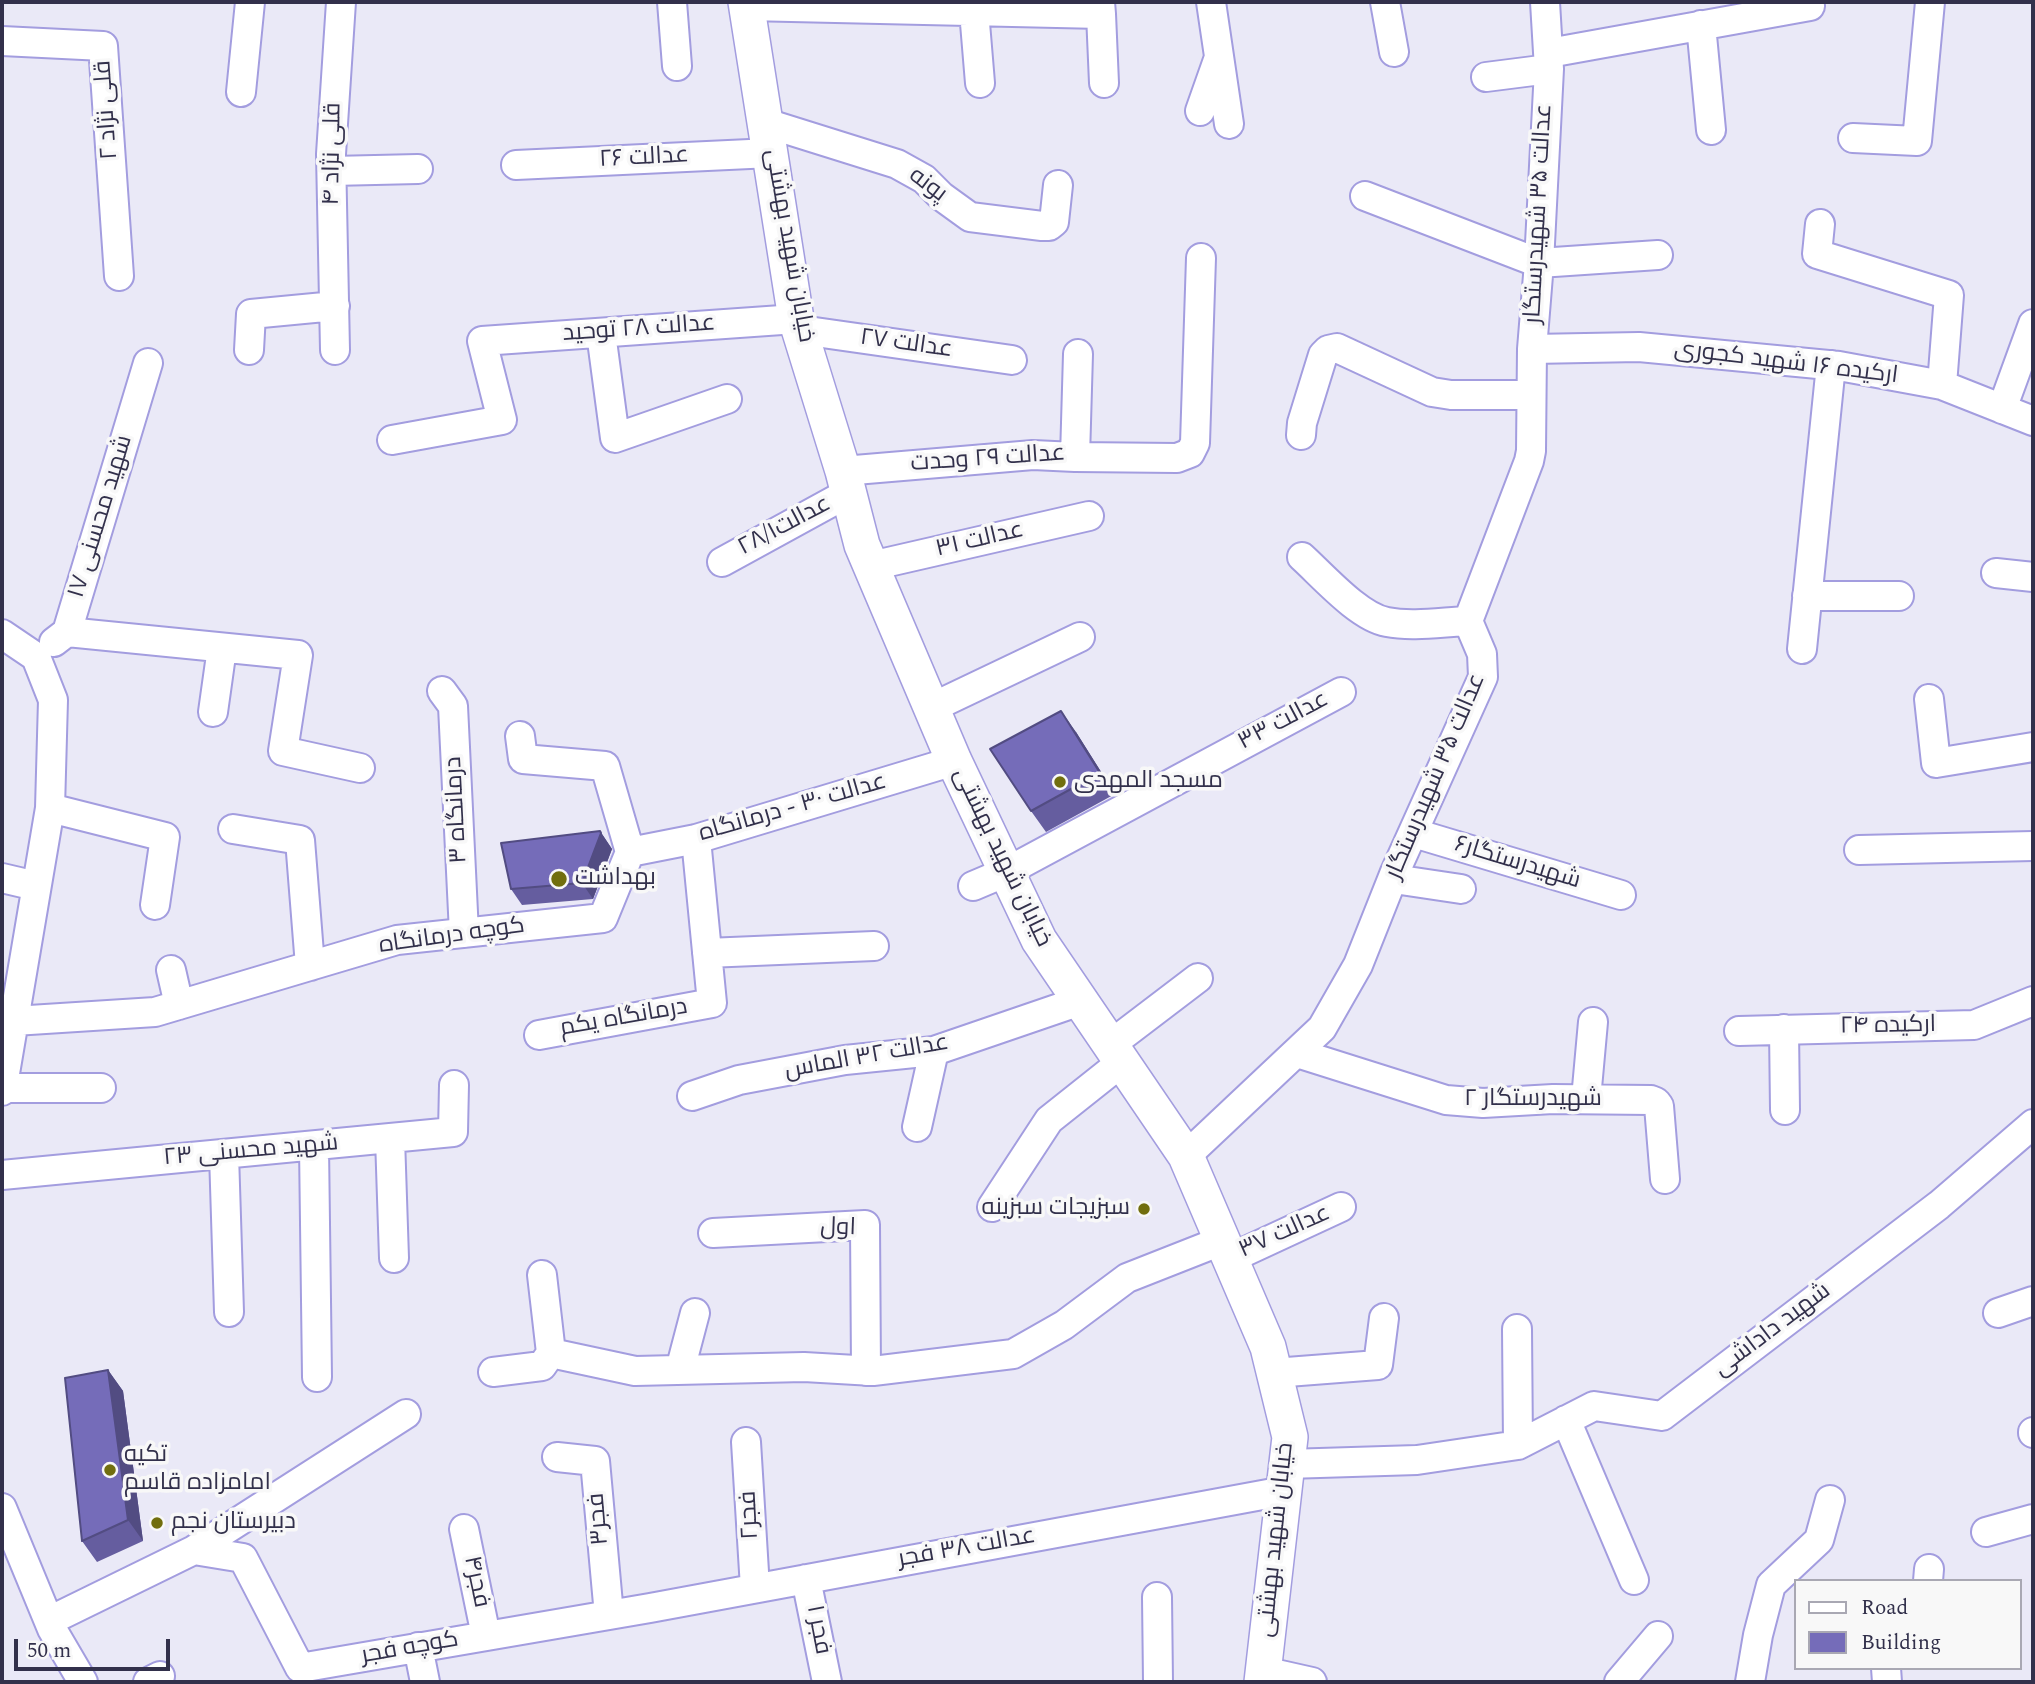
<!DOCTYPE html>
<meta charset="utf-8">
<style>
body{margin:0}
#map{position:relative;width:2035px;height:1684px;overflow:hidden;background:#eae9f7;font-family:Spectral,serif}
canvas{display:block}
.frame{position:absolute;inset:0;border:4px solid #32304b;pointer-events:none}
.legend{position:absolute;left:1794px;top:1579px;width:228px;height:91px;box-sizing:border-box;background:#f8f8f8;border:2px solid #a9a8b3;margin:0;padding:9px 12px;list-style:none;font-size:21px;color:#32304b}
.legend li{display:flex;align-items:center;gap:14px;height:35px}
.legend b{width:35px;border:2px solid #a9a8b3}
.scale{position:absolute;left:14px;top:1639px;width:156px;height:32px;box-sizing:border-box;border:4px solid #32304b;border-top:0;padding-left:9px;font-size:21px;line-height:24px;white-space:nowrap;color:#32304b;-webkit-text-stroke:5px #f8f8f8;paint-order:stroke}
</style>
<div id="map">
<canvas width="2035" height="1684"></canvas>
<div class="frame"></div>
<ul class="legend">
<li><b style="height:9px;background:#fff"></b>Road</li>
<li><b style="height:19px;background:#756cb9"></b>Building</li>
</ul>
<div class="scale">50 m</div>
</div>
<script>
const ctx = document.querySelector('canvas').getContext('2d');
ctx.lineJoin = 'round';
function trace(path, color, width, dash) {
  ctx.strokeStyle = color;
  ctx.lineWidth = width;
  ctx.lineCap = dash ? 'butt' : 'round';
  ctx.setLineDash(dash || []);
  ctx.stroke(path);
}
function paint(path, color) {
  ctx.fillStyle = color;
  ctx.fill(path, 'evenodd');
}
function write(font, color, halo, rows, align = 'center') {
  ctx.font = font + ' Spectral,Cairo,serif';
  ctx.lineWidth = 7;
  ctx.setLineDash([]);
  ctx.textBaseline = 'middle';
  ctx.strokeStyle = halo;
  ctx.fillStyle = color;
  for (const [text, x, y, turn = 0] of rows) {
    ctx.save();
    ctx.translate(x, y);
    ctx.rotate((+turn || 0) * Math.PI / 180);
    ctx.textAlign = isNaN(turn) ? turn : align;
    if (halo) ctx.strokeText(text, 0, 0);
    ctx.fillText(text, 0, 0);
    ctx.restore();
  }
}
const minor = new Path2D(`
 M672 2 677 66
 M1211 2 1229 124
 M1385 2 1394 52
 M747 6 1101 14 1100 2
 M974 11 980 83
 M1101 14 1104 83
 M1701 25 1711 130
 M2 41 103 46 119 276
 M1549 53 1810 6
 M1486 77 1549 69
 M241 92 250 2
 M1200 111 1218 60
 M766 123 897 164 924 179 941 196 970 217 1042 226H1049L1054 222 1058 185
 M1853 138 1917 141 1930 2
 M516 165 771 153
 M332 171 418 169
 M1365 196 1539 263 1658 255
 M1820 224 1817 254 1949 295 1942 385
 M801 330 1012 360
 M601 333 615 438 727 399
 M1532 349 1639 347 1839 366 1942 385 2033 421
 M249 350 251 314 335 306
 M335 350 331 154 341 2
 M2002 409 2033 324
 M1301 435 1302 423 1323 355 1328 350 1337 348 1432 392 1451 395H1531
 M392 440 502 420 482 341 796 319
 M1075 457 1177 458 1190 453 1195 443 1201 258
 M843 471 1033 455 1075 457 1078 354
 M1302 557C1324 577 1359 617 1387 622 1412 627 1442 622 1468 621
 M722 562 848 493
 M871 566 1089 516
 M1996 573 2033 577
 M1807 596H1899
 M67 632 298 655 283 751 360 768
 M2 634 36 657
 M54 642 67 632 148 363
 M1802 649 1831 365
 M442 691 453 706 464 933
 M1929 699 1936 763 2033 747
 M931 708 1080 637
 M213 712 222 648
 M520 736 523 759 605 766 630 852
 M50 808 165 837 155 905
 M233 829 300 840 310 966
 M1414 833 1621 895
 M1859 850 2033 846
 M630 852 696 839 954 761
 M2 878 36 886
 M1394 879 1461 889
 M973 886 1006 872 1341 692
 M707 953 874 946
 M171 970 179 1005
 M14 1021 155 1012 397 940 603 918 630 852
 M1784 1029 1785 1110
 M1739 1031 1974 1025 2033 1001
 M539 1035 712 1003 696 839
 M1110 1045 1198 978
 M1297 1053 1446 1100 1483 1103 1553 1099 1651 1100 1656 1102 1659 1106 1665 1179
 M2 1088H101
 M2 1091 50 808 53 700 36 657
 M692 1096 739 1080 845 1060 934 1051 1080 1001
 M1586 1099 1593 1022
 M917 1127 934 1051
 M390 1138 394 1258
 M314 1146 317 1377
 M224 1154 229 1312
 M1186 1156 1322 1028 1358 965 1395 872 1483 677 1482 654 1468 621 1529 461 1531 451 1532 349 1539 263 1549 69 1545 2
 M2 1175 453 1132 454 1085
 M992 1207 1049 1120 1122 1062
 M713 1233 865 1225 866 1371
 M1229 1259 1341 1207
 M1998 1313 2033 1301
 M1517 1329 1518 1445
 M551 1353 635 1371 804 1367 873 1371 1013 1354 1064 1325 1127 1278 1221 1241
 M680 1370 695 1313
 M493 1372 542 1366 551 1353 542 1275
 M1274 1373 1378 1365 1384 1318
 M1566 1420 1634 1580
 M2033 1432V1433
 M746 1442 755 1588
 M557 1457 595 1461 609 1615
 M1287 1464 1417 1460 1518 1445 1594 1406 1662 1416 1939 1205 2033 1124
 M2 1508 52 1629 83 1682
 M464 1529 486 1636
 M1986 1532 2033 1519
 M194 1550 243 1558 300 1668 650 1608 1284 1491
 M806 1579 827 1682
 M1928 1581 1929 1569
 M1157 1597 1158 1682
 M49 1621 194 1550 406 1414
 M418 1647 425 1682
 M1886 1668 1887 1682
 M1263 1671 1312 1682
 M148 1682 160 1676
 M1619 1682 1658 1636
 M1750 1682 1758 1635 1771 1585 1819 1540 1830 1500`);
const major = new Path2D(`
 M746 2 796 319 843 471 862 545 954 761 1039 940 1186 1156 1268 1347 1290 1437 1262 1682`);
trace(minor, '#a39ddf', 32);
trace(major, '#a39ddf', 38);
trace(minor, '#fff', 28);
trace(major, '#fff', 35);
paint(new Path2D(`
 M1076 732 1115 794 1046 832 1031 811Z
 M600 831 612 849 593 899 522 905 511 889Z
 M108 1370 123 1391 143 1541 97 1562 82 1541Z`), '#655d9f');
paint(new Path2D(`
 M1061 711 1076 732 1115 794 1100 773Z
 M600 831 612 849 593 899 582 883Z
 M108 1370 123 1391 143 1541 128 1520Z`), '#524c82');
const building = new Path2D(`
 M1061 711 1100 773 1031 811 990 749Z
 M600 831 601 833 582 883 511 889 501 843Z
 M108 1370 128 1520 82 1541 65 1378Z`);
paint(building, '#756cb9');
trace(building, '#524c82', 2);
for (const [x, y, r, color] of [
 [1060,782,7,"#716e0e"],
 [559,879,9,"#716e0e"],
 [1144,1209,7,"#716e0e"],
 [110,1470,7,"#716e0e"],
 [157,1523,7,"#716e0e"]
]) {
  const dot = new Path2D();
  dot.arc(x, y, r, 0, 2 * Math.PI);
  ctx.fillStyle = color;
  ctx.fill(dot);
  trace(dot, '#f8f8f8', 2.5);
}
write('24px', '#32304b', '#f8f8f8', [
 ["قلی نژاد ۲",108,110,-94],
 ["قلی نژاد ۴",334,154,-89],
 ["عدالت ۲۶",644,159,-3],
 ["پونه",927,186,37],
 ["عدالت ۳۵ شهیدرستگار",1540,214,-87],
 ["خیابان شهید بهشتی",788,246,80],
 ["عدالت ۲۸ توحید",639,330,-4],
 ["عدالت ۲۷",906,345,8],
 ["ارکیده ۱۶ شهید کجوری",1786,364,7],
 ["عدالت ۲۹ وحدت",988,460,-4],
 ["شهید محسنی ۱۷",102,517,-73],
 ["عدالت۲۸/۱",785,527,-28],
 ["عدالت ۳۱",980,541,-13],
 ["عدالت ۳۳",1284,722,-28],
 ["عدالت ۳۵ شهیدرستگار",1437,777,-67],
 ["عدالت ۳۰ - درمانگاه",793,809,-16],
 ["درمانگاه ۳",458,810,-93],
 ["خیابان شهید بهشتی",1001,858,64],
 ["شهیدرستگار۶",1517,864,17],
 ["کوچه درمانگاه",452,937,-8],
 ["درمانگاه یکم",624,1019,-10],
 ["ارکیده ۲۴",1888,1027,-1],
 ["عدالت ۳۲ الماس",867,1058,-10],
 ["شهیدرستگار ۲",1533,1100],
 ["شهید محسنی ۲۳",251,1152,-5],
 ["اول",838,1229,2],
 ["عدالت ۳۷",1285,1233,-24],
 ["شهید داداشی",1773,1331,-37],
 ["فجر۲",751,1515,-93],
 ["فجر۳",600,1519,-95],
 ["خیابان شهید بهشتی",1277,1540,-84],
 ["عدالت ۳۸ فجر",967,1549,-10],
 ["فجر۴",475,1582,78],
 ["فجر ۱",817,1630,79],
 ["کوچه فجر",410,1649,-10]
]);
write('24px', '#32304b', '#f8f8f8', [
 ["مسجد المهدی",1074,782],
 ["بهداشت",575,879],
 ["سبزیجات سبزینه",1130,1209,"right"],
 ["تکیه",124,1456],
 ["امامزاده قاسم",124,1484],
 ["دبیرستان نجم",171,1523]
], 'left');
</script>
